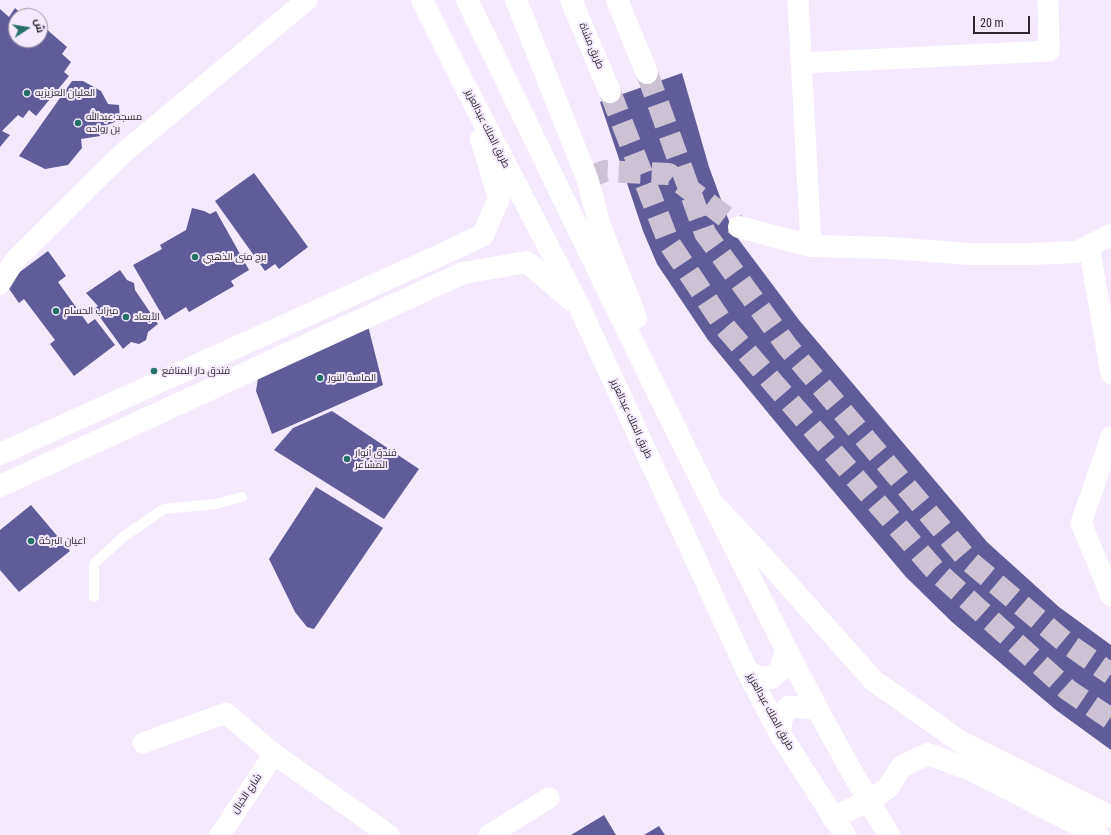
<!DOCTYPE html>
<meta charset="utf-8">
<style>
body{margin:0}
#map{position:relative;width:1111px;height:835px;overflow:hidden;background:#f4e9fd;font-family:"Roboto Condensed",Cairo,sans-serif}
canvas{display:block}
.north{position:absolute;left:8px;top:8px;width:40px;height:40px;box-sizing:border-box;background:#f4e9fd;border:1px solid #a49cab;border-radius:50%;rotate:78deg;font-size:11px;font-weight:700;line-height:16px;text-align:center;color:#2b282f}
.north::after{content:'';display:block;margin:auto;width:14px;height:18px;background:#27706a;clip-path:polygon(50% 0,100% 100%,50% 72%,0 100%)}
.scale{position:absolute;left:973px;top:16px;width:57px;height:18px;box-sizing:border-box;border:2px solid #2b282f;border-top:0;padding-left:5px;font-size:12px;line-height:14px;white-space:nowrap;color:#2b282f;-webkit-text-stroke:3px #f4e9fd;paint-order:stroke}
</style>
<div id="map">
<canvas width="1111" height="835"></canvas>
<div class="north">ش</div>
<div class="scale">20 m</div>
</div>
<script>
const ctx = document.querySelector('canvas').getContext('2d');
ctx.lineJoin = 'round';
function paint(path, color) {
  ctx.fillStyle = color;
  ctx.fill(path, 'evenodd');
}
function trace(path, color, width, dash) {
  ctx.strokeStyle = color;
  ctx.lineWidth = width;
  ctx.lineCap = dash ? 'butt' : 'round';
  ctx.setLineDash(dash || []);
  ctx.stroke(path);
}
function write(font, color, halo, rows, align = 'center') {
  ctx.font = font + ' "Roboto Condensed",Cairo,sans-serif';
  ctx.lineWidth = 4;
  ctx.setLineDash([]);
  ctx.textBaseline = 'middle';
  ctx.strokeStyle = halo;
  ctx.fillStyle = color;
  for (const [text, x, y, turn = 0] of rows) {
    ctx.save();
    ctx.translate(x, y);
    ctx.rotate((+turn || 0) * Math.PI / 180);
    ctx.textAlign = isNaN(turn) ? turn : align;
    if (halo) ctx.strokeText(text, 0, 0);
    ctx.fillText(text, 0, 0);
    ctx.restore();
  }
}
paint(new Path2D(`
 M15 8 24 16H16V40H40V27H44L67 47 62 54 71 62 64 72 69 76 36 116 29 110 23 118 18 115 2 131 10 135 0 147V9L9 17Z
 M682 73 709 167 733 232 799 320 987 542 1059 607 1111 645V750L1056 710 952 622 906 577 797 448 708 340 657 264 643 231 600 102Z
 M72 81H83L101 91 108 104 119 105 120 120 107 125 100 136 81 139 82 148 68 165 45 169 19 156Z
 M254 173 308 247 279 269 275 264 265 271 215 201Z
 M192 208 204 211 210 214 216 211 249 270 231 281 234 286 189 312 186 307 165 320 133 265 162 249 160 245 186 230Z
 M48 251 66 276 58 282 88 324 95 319 115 345 74 376 50 344 55 340 24 299 19 303 5 283Z
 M120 270 127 280 134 283 135 290 158 324 148 332 146 340 139 344 131 342 123 349 94 309 98 306 86 293Z
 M366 318 383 385 272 434 256 391 259 372Z
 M332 411 419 469 384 519 274 450 293 428Z
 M316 487 383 528 314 629 307 627 295 612 269 559Z
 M31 505 70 551 19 592 0 570V530Z
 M604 815 616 835H571Z
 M659 826 665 835H644Z`), '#5f5c99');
trace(new Path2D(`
 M647 73 705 233 787 346 968 560 1065 642 1111 674
 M610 92 669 243 725 327 934 569 1068 690 1111 719
 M587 178 605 171 669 174 739 227`), '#ccc2d4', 22, [22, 11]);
trace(new Path2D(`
 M94 597V564L123 537 164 509 216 504 242 497`), '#fff', 10);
trace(new Path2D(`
 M798 0 811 246
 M801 63 1049 51 1048 0
 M1089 246 1111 374
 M0 284 15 260 122 154 307 0
 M1111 437 1081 523 1111 596
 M143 743 226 713 274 754 389 835
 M220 835 274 754
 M489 835 549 798`), '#fff', 21);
trace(new Path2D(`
 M571 0 610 92
 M617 0 647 73
 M739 227 811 246 891 248 969 254H1032L1077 252 1111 235
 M719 510 765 559 874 681 961 742 1111 817
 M868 801 888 788 901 767 928 754 971 770 1098 835`), '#fff', 22);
trace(new Path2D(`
 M422 0 463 82 579 306 747 671 780 734 845 835
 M467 0C551 172 633 345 719 516 773 623 826 732 889 835
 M516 0 587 178 600 226 636 318
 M0 454 447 252 483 235 499 198 481 139
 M0 486 463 273 527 262 571 300
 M747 671 759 677 771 678 780 670 786 650
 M780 734C781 723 781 716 788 707H797L818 709
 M833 818 868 801`), '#fff', 22);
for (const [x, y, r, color] of [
 [27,93,4,"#27706a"],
 [78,123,4,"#27706a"],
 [195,257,4,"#27706a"],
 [56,311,4,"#27706a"],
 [126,317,4,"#27706a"],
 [154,371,4,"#27706a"],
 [320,378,4,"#27706a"],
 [347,459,4,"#27706a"],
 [31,541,4,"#27706a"]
]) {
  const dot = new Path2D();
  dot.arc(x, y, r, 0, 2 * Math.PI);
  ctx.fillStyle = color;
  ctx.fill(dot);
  trace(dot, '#f4e9fd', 1.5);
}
write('10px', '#2b282f', '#f4e9fd', [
 ["طريق مشاة",591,46,67],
 ["طريق الملك عبدالعزيز",487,129,63],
 ["طريق الملك عبدالعزيز",631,419,65],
 ["طريق الملك عبدالعزيز",770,712,61],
 ["شارع الخيال",247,794,-56]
]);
write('10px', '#2b282f', '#f4e9fd', [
 ["العليان العزيزيه",35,93],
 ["مسجد عبدالله",86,117],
 ["بن رواحه",86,129],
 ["برج منى الذهبي",203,257],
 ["ميزاب الحسام",64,311],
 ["الأبعاد",134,317],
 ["فندق دار المنافع",162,371],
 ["الماسة النور",328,378],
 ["فندق أنوار",355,453],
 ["المشاعر",355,465],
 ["اعيان البركة",39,541]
], 'left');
</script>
